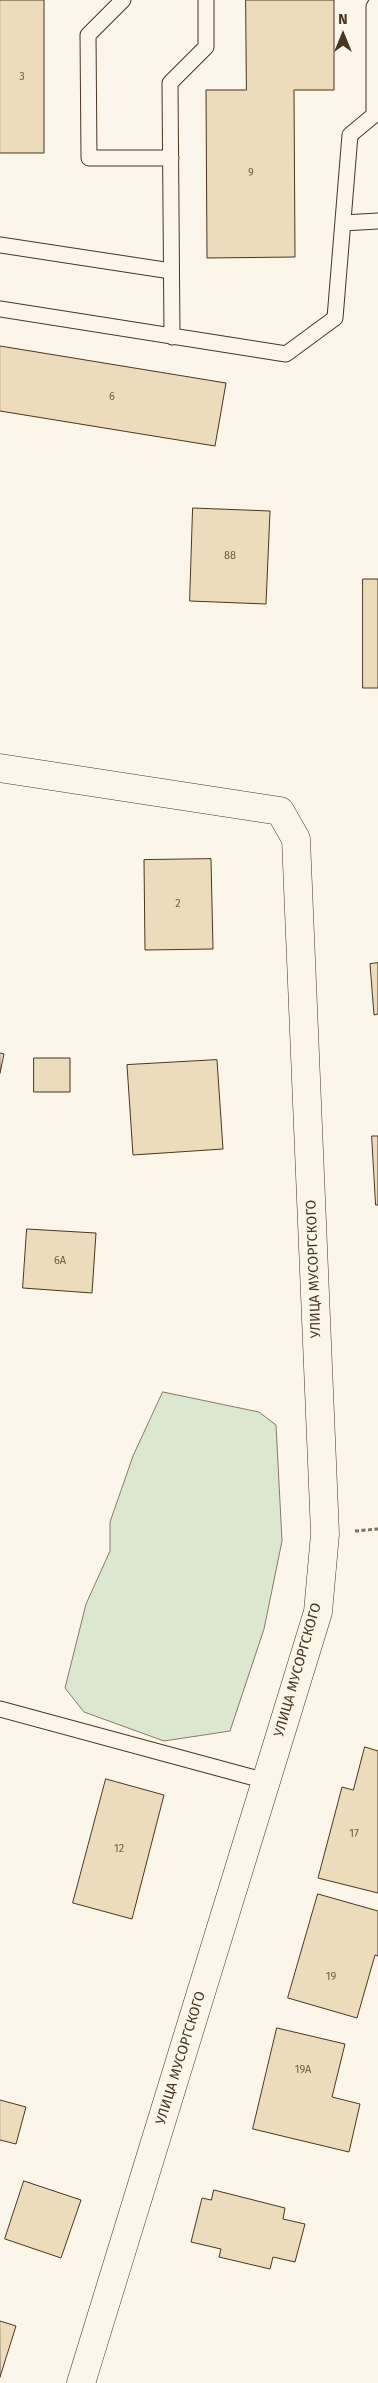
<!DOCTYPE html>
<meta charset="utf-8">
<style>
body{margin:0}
#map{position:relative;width:378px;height:2383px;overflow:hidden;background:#fbf6e9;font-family:"Fira Sans",sans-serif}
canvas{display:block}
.north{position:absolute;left:318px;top:10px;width:50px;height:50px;-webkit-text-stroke:4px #fbf6e9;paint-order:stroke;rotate:0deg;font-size:14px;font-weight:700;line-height:20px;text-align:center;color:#4a3520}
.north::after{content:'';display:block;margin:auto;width:18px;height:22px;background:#4a3520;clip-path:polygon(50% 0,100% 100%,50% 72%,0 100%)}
</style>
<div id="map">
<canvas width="378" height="2383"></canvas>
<div class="north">N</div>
</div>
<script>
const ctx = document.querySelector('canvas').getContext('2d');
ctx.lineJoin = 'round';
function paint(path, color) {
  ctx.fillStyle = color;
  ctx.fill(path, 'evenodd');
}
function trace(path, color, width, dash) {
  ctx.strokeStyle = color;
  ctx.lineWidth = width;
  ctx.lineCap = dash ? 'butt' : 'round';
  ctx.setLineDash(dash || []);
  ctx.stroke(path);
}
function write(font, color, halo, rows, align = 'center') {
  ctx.font = font + ' "Fira Sans",sans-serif';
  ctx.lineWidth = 4;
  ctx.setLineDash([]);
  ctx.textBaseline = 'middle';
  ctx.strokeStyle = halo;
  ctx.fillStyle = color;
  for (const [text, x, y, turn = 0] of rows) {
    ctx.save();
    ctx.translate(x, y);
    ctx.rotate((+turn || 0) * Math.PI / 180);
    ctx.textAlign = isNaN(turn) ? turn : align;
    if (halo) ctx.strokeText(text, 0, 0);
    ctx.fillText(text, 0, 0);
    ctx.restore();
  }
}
const green = new Path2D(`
 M163 1392 259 1412 276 1425 282 1541 264 1629 230 1731 164 1741 84 1712 65 1688 86 1604 110 1551V1522L133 1456Z`);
paint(green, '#dce7d0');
trace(green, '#887966', 1);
const building = new Path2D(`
 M0 0H44V153H0Z
 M246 0H334V90H294L295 257 207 258 206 90H246Z
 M0 346 226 383 215 446 0 411Z
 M193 508 270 511 266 604 190 601Z
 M363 579H378V688H363Z
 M211 859 213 949 145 950 144 860Z
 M378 963V1014L374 1015 370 964Z
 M0 1053 4 1054 0 1073Z
 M34 1058H70V1092H34Z
 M217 1060 223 1149 133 1155 127 1065Z
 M372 1136H378V1205H376Z
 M27 1229 96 1233 92 1293 23 1288Z
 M365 1747 378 1751V1893L318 1878 342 1787 353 1790Z
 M106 1779 164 1795 132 1919 73 1903Z
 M318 1894 378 1911V1956L375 1955 357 2018 288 1998Z
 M277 2028 345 2044 332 2097 360 2104 349 2152 253 2129Z
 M0 2100 26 2107 16 2144 0 2140Z
 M24 2181 81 2200 61 2258 5 2239Z
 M214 2190 285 2208 283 2219 305 2224 295 2262 273 2257 270 2269 219 2257 221 2249 191 2242 202 2198 211 2200Z
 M0 2321 16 2326 0 2377Z`);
paint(building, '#ecdcbc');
trace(building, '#4a3520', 1);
const lane = new Path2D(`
 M123 0 88 35 89 158H171
 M343 223 378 221
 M0 245 171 271
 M0 309 286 354 335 318 350 135 374 115V7L378 0
 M172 337 170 83 206 47V0
 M0 1709 266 1781`);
const street = new Path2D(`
 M0 768 280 811 296 839 325 1534 318 1612 81 2383`);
trace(lane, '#4a3520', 17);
trace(street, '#4a3520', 29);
trace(new Path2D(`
 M355 1531 378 1529`), '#7f6f5c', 3, [4, 2.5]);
trace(lane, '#fbf6e9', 15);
trace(street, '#fbf6e9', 28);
write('11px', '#725f47', null, [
 ["3",22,77],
 ["9",251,173],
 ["6",112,397],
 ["88",230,556],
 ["2",178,904],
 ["6А",60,1261],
 ["17",354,1834],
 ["12",119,1849],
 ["19",331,1977],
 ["19А",303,2070]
]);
write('14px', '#4a3520', '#fbf6e9', [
 ["УЛИЦА МУСОРГСКОГО",314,1269,-92],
 ["УЛИЦА МУСОРГСКОГО",298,1670,-74],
 ["УЛИЦА МУСОРГСКОГО",181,2058,-73]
]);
</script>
